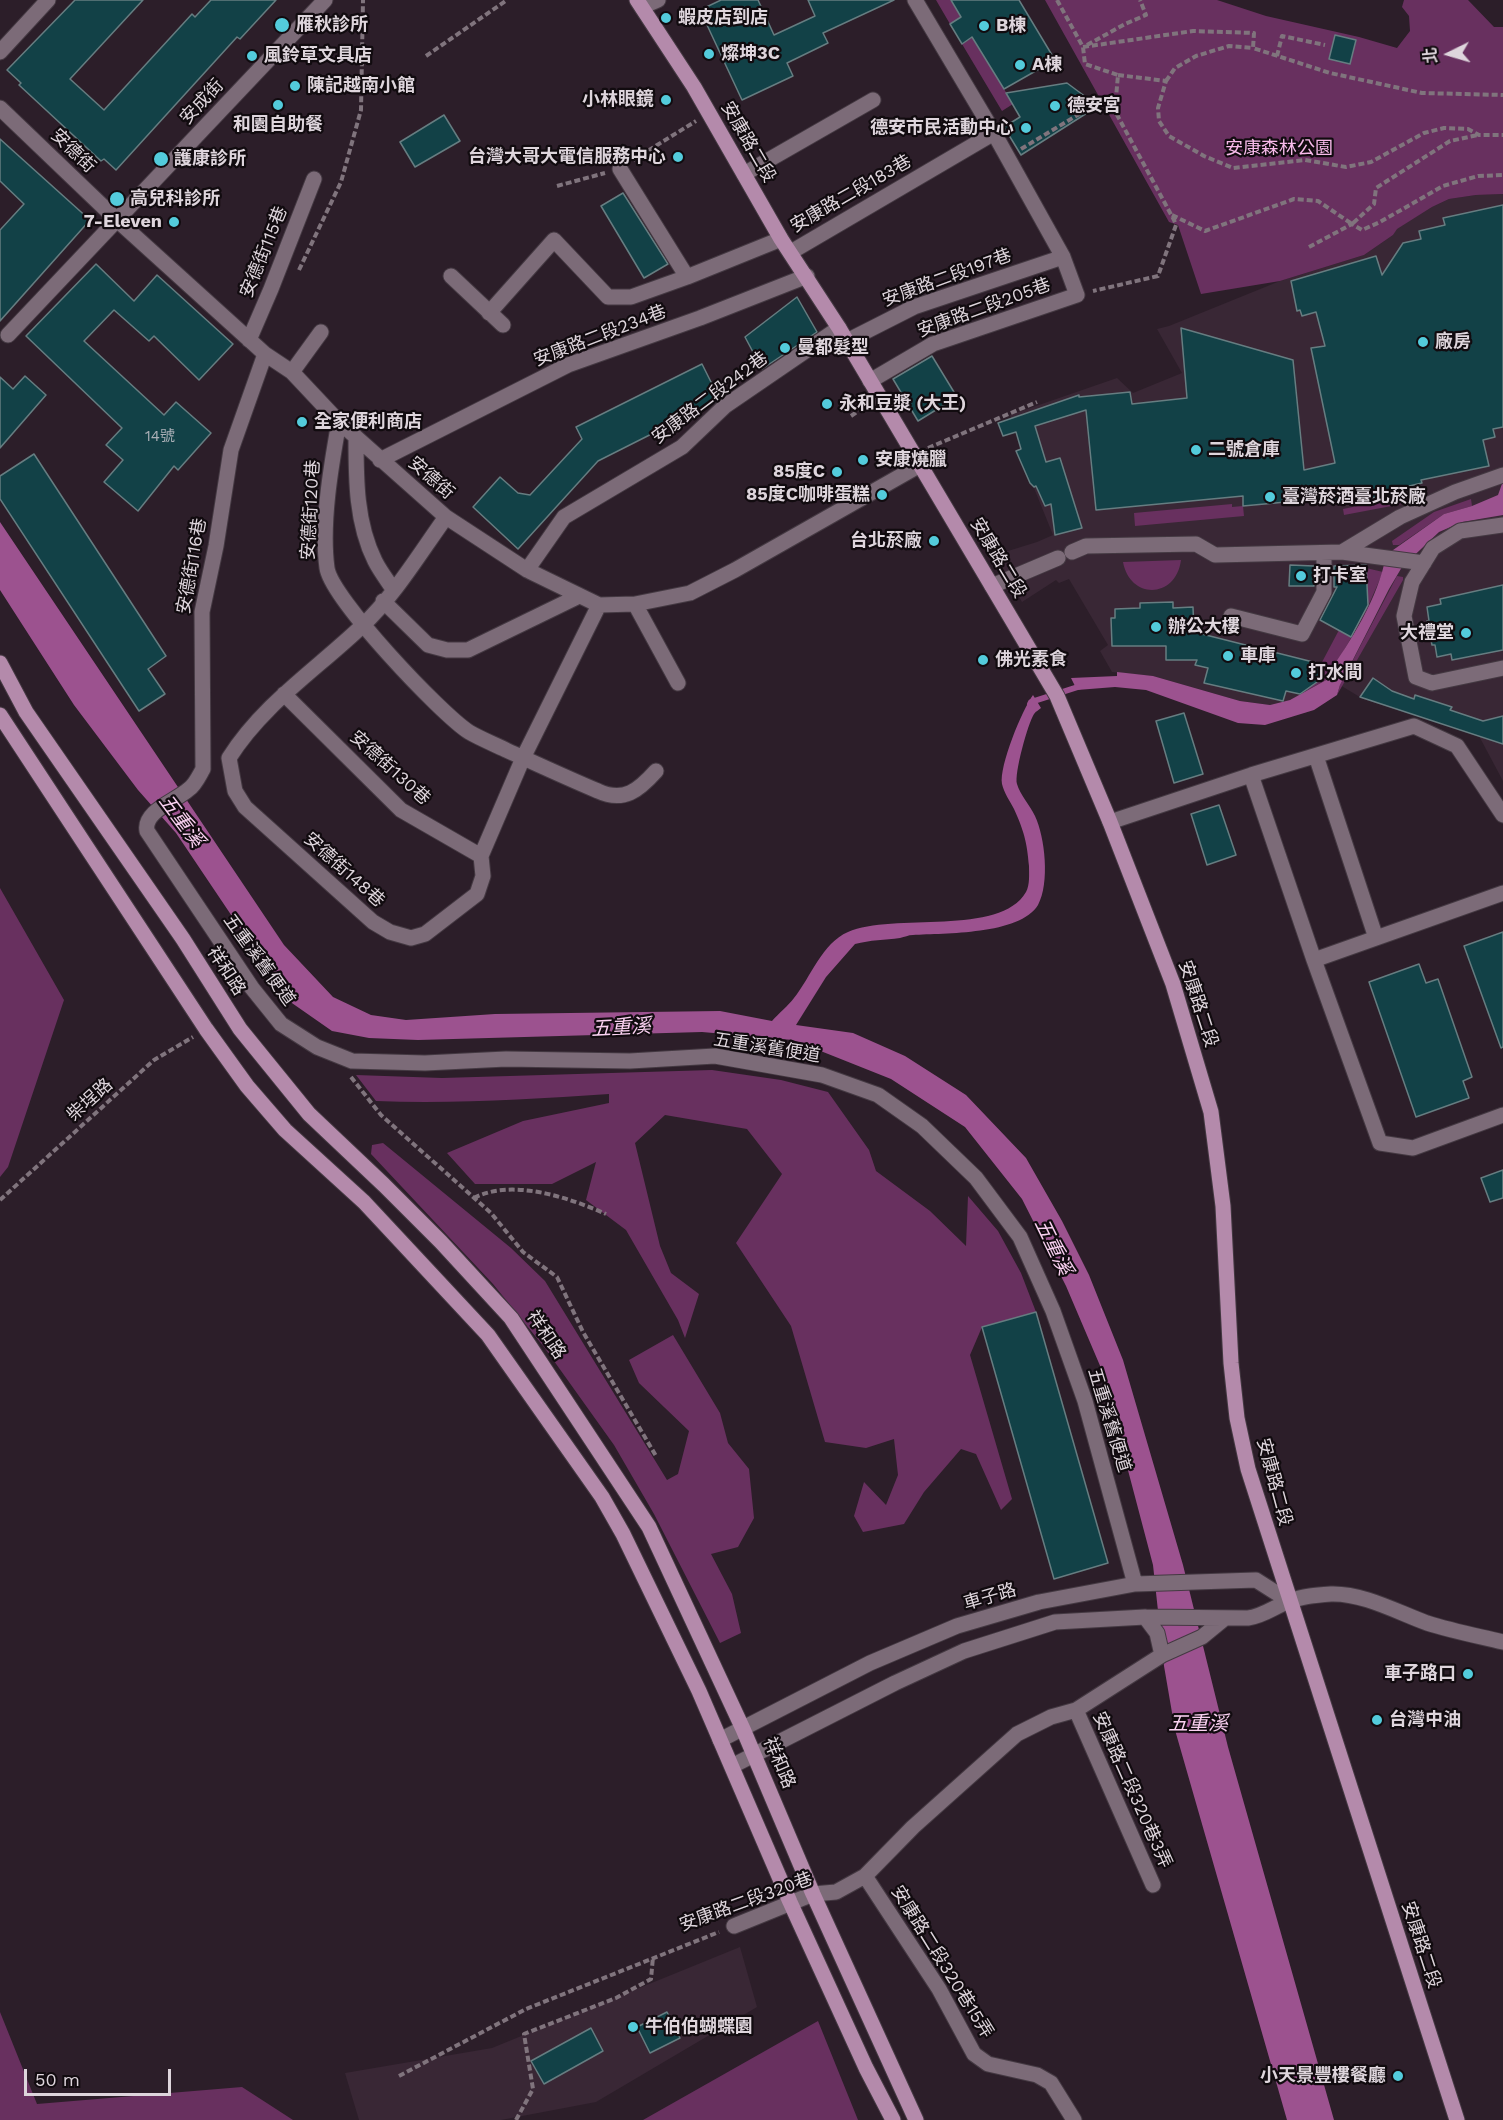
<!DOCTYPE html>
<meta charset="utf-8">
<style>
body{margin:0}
#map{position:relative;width:1503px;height:2120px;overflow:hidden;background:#2c1e29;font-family:"Work Sans","Noto Sans TC",sans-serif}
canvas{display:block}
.north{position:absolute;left:1419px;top:24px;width:60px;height:60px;-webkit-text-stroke:4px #110b0f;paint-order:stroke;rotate:265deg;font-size:16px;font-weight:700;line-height:24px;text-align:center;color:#ded5dc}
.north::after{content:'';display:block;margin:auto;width:21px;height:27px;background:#ded5dc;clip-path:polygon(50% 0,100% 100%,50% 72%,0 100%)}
.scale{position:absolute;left:24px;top:2069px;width:147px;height:27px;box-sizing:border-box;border:3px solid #ded5dc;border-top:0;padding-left:8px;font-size:18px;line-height:21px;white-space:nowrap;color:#ded5dc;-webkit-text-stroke:4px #110b0f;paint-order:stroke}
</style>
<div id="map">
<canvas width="1503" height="2120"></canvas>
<div class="north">北</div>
<div class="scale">50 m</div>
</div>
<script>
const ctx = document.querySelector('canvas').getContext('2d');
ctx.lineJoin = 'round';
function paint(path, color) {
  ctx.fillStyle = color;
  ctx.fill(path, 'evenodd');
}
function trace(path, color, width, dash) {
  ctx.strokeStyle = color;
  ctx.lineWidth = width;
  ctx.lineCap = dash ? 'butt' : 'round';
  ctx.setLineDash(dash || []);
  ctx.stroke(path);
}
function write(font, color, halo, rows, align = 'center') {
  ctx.font = font + ' "Work Sans","Noto Sans TC",sans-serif';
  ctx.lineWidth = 4.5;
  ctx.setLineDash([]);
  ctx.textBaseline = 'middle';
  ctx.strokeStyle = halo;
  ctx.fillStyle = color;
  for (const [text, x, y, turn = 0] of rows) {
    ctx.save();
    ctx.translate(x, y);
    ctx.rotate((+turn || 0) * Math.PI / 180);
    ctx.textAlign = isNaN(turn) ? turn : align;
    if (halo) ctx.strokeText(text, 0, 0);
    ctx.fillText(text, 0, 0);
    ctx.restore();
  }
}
paint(new Path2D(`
 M1503 194V781L1479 736 1363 699 1340 685 1316 687 1290 700 1270 705 1240 701 1153 676 1112 672 1100 651 1108 645 1069 579 1059 583 1056 580 1022 602 995 555 1037 542 1053 535 1032 483 1010 415 1117 378 1133 393 1182 373 1157 329 1169 326 1280 281 1364 255 1393 235 1396 229 1432 207 1449 199 1476 195Z
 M740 1947 757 2007 596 2102 501 2120H359L345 2073 492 2048Z`), '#392735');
paint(new Path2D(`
 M936 0H951L961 17 950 24Z
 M1045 0H1217L1266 16 1359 37 1397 48 1410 31 1409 16 1402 7 1404 0H1468L1494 27H1503V194L1476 195 1449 199 1432 207 1397 229 1393 235 1364 255 1280 281 1201 294 1178 225 1169 222Z
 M973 37 1013 104 1002 111 962 44Z
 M1417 494 1418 501 1344 515 1343 509Z
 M1471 499 1472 506 1444 514 1399 545H1393L1392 541 1434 512Z
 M1232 504V507L1243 506 1244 516 1135 526 1134 513Z
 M1181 560C1176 599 1130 600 1123 562Z
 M1366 568 1383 572 1366 611 1328 679 1300 694 1317 682 1321 664 1339 630 1351 636 1367 591Z
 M1397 576 1403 577V580L1337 695 1340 685Z
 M0 888 64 1000 8 1167 0 1177Z
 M712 1070 781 1080 828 1092 869 1150 876 1171 930 1211 966 1246 968 1196 998 1231 1021 1273 1036 1312 982 1327 970 1355 1012 1499 1001 1510 976 1454 961 1449 924 1492 904 1524 863 1532 854 1516 864 1482 886 1505 898 1475 894 1439 866 1448 825 1442 791 1326 736 1243 782 1174 747 1129 665 1115 635 1143 660 1246 671 1273 699 1294 685 1338 678 1320 626 1230 586 1200 596 1162 552 1184H475L447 1153 523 1121 609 1103V1094C532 1099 454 1104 376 1101L356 1075 442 1078Z
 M383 1143 511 1248 545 1281 667 1480 678 1474 689 1431 639 1383 629 1360 673 1335 720 1413 728 1443 749 1469 754 1518 738 1547 711 1554 732 1594 741 1633 720 1643 654 1514 614 1445 544 1347 493 1284 371 1154 372 1145Z
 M0 2012 37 2104 242 2087 293 2120H0Z
 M818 2021 858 2120H643Z`), '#68305f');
paint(new Path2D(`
 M1503 481V515L1462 522 1439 532 1402 567 1389 589 1340 685 1337 695 1314 710 1265 725 1238 723 1146 690 1115 687 1077 690 1071 678 1117 676V672L1153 676 1240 701 1270 705 1290 700 1328 679 1326 677C1351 640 1378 600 1386 555L1444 514 1472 506 1498 495Z
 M0 522 284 945 333 997 371 1015 406 1020 495 1014 720 1011 772 1021C779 1013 788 1006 794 998 811 977 822 943 848 932 893 912 1000 937 1026 892 1030 885 1029 874 1029 866 1027 842 1024 831 1014 809 1010 801 1004 793 1002 784 999 766 1022 710 1033 695L1041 708C1039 710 1036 711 1034 714 1028 723 1014 774 1017 784 1020 795 1030 805 1035 816 1045 837 1050 883 1038 905 1020 935 944 933 913 935 908 935 905 937 900 938 885 940 870 940 855 944L826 977 796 1025 853 1033 905 1056 966 1095 1026 1158 1062 1221 1089 1275 1123 1360 1183 1565 1228 1747 1334 2120H1287L1175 1730 1164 1666 1153 1565 1101 1368 1066 1286 1022 1199 965 1127 891 1079 793 1040 702 1032 418 1040 369 1038 332 1031 289 1001 176 833 138 790 74 705 0 590Z`), '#9c528f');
trace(new Path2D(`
 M1030 704 1031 702 1081 686`), '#9c528f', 6);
const building = new Path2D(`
 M75 0H143L70 79 104 110 192 14 195 17 211 0H276L240 39 237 37 116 170 104 159 101 161 19 85 21 83 7 70Z
 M721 0H758L774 35 815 16 808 0H894L823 33 828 43 787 63 793 76 742 100 700 10Z
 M951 0H1019L1055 60 1004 89 972 37 962 44 950 24 961 17Z
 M1335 35 1356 40 1350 64 1329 59Z
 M1067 83 1098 106 1021 155 1004 127 1020 117 1006 93Z
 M444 115 460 141 415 167 400 142Z
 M0 139 90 220 0 321V230L24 204 0 181Z
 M623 193 668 264 644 278 601 206Z
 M1503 205V427L1493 429 1495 437 1483 440 1489 466 1421 480 1422 483 1392 490V494L1372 498 1371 494 1329 502V498L1243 506V496L1096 510 1086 410 1035 426 1046 462 1060 458 1082 528 1055 535 1051 504 1045 506 1036 486 1034 487 1030 483 1016 451 1021 449 1016 432 1003 436 998 423 1079 395V397L1130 392 1132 404 1187 398 1181 328 1293 360 1304 470 1335 463 1311 348 1325 346 1316 312 1302 316 1300 310 1297 311 1291 281 1376 256 1382 275 1403 243 1421 239 1419 231 1445 225 1443 218Z
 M96 264 134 301 157 275 233 344 199 380 154 336 149 341 114 310 84 341 164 415 176 402 211 433 178 470 174 466 138 511 104 482 123 460 106 445 122 428 26 336Z
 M797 297 817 332 762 369 745 337Z
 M932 356 957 397 918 421 893 379Z
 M702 364 719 398 715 402 598 461 518 549 473 507 500 477 518 493 530 495 582 439 576 427Z
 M25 376 46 395 0 448V377L13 389Z
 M34 454 166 656 148 669 165 694 139 711 0 499V476Z
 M1290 565 1314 566V586H1289Z
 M1366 565 1368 605 1351 637 1320 620 1337 587H1334V566Z
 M1503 585V650L1452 660 1451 654 1437 657 1435 645H1432L1427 621H1429L1427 607 1441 604 1440 599Z
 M1173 602V608L1193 607 1194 632 1321 664 1317 682 1300 694 1286 691 1283 701 1204 683 1208 668 1195 665 1197 660H1166V646H1112L1111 618H1115V609L1140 608V603Z
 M1373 678 1392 691 1414 699 1415 695 1452 707 1450 710 1483 721 1503 716V744L1360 697Z
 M1184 713 1203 774 1174 783 1156 721Z
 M1219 805 1236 855 1207 865 1191 814Z
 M1503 932V1047L1501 1048 1464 946Z
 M1419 964 1426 983 1438 979 1472 1077 1463 1081 1469 1098 1416 1117 1369 982Z
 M1503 1170V1198L1490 1202 1481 1178Z
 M1036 1312 1108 1563 1054 1579 982 1327Z
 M667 2012 680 2038 650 2053 637 2027Z
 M591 2028 603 2051 544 2084 531 2061Z`);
paint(building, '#124147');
trace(building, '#667d81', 1.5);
const minor = new Path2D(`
 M642 7 658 0
 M0 52 48 0
 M0 108 117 220 265 354 292 372 339 422 446 517 527 570 599 605 635 604 690 593 735 570 920 465
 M620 169 687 277
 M744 174 873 100
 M791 252 994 133
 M451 276 503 325
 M489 313 554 240 608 297H631L687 277 781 239
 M8 335 325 0
 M249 340 271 289 314 179
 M847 341 914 307 1063 257
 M265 354 231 450 216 546 202 612 203 769C199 776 195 785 189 789 176 801 143 811 147 831L252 988 281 1024 317 1047 352 1061 425 1063 506 1059 630 1061 715 1056 822 1075 878 1095 922 1126 976 1178 1020 1237 1053 1311 1085 1401 1135 1584
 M292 372 321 332
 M870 381 933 344 1077 295 1063 257 994 133 915 0
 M339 422C331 466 321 524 327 568 331 598 441 714 469 732 481 739 494 744 506 750 537 764 567 778 598 791 624 803 639 790 656 771
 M356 438C356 479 356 523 375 561 380 571 387 580 393 589
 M380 460 568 365 700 318 807 276
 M446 517C420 553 395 595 362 626 317 669 263 704 229 758L235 791 245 807 373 922 390 932 411 938 425 934 477 894 483 876 481 856 523 758 599 605
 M1503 525 1460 531 1433 548 1412 582 1404 616 1416 677 1432 683 1503 668
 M1072 552 1086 546 1196 544 1215 555 1342 552 1400 517 1455 492 1503 475
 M1342 552 1424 563
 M527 570 564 517 682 447 725 406 839 328
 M992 586 1058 558
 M383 601 428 645 447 650H468L579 596
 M635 604 678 683
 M1231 616 1302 634 1324 592V553
 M284 694 401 810 481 856
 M1316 756 1376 938
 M1251 775 1314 960
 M1110 822 1251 775 1414 726 1457 746 1503 815
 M1503 893 1314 960 1380 1143 1413 1148 1503 1115
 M1145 1617 1157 1633 1162 1655
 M1076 1710 1153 1885
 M720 1740 870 1663 957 1626 1039 1602 1135 1584 1256 1580 1289 1601
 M732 1766 895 1683 964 1651 1055 1622 1145 1617 1248 1618C1264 1616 1275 1606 1290 1601 1303 1596 1317 1595 1331 1594 1363 1593 1397 1612 1427 1623 1452 1631 1478 1636 1503 1642
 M865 1876 939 1989 974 2054 988 2064 1037 2075 1051 2083 1074 2120
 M734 1926 813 1894 836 1892 865 1876 913 1827 1017 1734 1051 1717 1076 1710 1162 1655 1202 1637 1224 1619`);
const major = new Path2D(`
 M637 0 694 87 781 239 839 328 1057 696 1110 822 1173 984 1211 1112 1223 1206 1231 1363 1237 1418 1248 1469 1457 2120
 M0 663 26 712 183 939 240 1029 309 1114 384 1185 441 1242 511 1318 649 1527 743 1729 813 1894 916 2120
 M0 715 206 1029 247 1086 285 1130 364 1202 488 1335 602 1497 623 1534 699 1691 790 1902 866 2068 893 2120`);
trace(minor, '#443942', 17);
trace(major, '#443942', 17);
trace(new Path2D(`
 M1057 0 1083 47 1085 64 1118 75 1115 109
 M1087 45 1125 24 1146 15 1140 0
 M1083 47 1193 31 1254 33 1253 48 1330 73 1422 93 1503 95
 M426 56 507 0
 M1277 56 1282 36 1325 45
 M1118 75 1166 81 1158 108 1159 121 1169 136 1204 156 1233 168 1305 160 1346 167 1371 162 1424 133 1444 128 1468 129 1479 135H1503
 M1166 81 1175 68 1196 56 1229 46 1253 48
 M1021 149 1096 104 1109 100 1174 220 1176 225 1158 276 1093 291
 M633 160 696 121
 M557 186 605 173
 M1172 215 1205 231 1294 199 1318 201 1352 224 1374 204 1376 188 1450 141 1478 135
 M1309 247 1352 224 1362 230 1380 222 1443 186 1478 176 1503 175
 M299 270 341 182 361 110 363 0
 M851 416 867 405
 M928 448 1037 402
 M351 1077 381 1115 491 1213 523 1252 557 1277 583 1332 656 1456
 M474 1198C512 1178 570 1198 606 1214
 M0 1200 154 1060 193 1037
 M399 2076 526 2009 719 1932
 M516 2120 533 2089 524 2034 616 1998 651 1979 653 1957`), '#80747d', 4, [6, 3]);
trace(minor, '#7c6b78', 15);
trace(major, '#b48aab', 15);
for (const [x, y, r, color] of [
 [666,18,6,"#53cbdb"],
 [282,25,8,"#53cbdb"],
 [984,26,6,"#53cbdb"],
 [709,54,6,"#53cbdb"],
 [252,56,6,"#53cbdb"],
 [1020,65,6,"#53cbdb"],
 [295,86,6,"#53cbdb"],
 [666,100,6,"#53cbdb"],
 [278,105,6,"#53cbdb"],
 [1055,106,6,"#53cbdb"],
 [1026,128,6,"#53cbdb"],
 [678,157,6,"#53cbdb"],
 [161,159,8,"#53cbdb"],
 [117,199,8,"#53cbdb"],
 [174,222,6,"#53cbdb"],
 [1423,342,6,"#53cbdb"],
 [785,348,6,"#53cbdb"],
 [827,404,6,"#53cbdb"],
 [302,422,6,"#53cbdb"],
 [1196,450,6,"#53cbdb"],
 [863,460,6,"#53cbdb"],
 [837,472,6,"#53cbdb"],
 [882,495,6,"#53cbdb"],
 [1270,497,6,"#53cbdb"],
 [934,541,6,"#53cbdb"],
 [1301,576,6,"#53cbdb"],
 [1156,627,6,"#53cbdb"],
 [1466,633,6,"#53cbdb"],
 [1228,656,6,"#53cbdb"],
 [983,660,6,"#53cbdb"],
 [1296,673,6,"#53cbdb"],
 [1468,1674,6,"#53cbdb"],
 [1377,1720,6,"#53cbdb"],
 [633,2027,6,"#53cbdb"],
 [1398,2076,6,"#53cbdb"]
]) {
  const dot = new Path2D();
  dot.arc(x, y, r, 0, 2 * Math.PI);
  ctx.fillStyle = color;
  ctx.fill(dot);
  trace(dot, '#110b0f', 2);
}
write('15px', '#abb0b7', null, [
 ["14號",160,437]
]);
write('bold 18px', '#ded5dc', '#110b0f', [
 ["蝦皮店到店",678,18],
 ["雁秋診所",296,25],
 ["B棟",996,26],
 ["燦坤3C",721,54],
 ["風鈴草文具店",264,56],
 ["A棟",1032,65],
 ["陳記越南小館",307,86],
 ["小林眼鏡",654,100,"right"],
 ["德安宮",1067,106],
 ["和園自助餐",278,125,"center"],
 ["德安市民活動中心",1014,128,"right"],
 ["台灣大哥大電信服務中心",666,157,"right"],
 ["護康診所",174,159],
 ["高兒科診所",130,199],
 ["7-Eleven",162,222,"right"],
 ["廠房",1435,342],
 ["曼都髮型",797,348],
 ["永和豆漿 (大王)",839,404],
 ["全家便利商店",314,422],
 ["二號倉庫",1208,450],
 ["安康燒臘",875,460],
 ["85度C",825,472,"right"],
 ["85度C咖啡蛋糕",870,495,"right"],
 ["臺灣菸酒臺北菸廠",1282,497],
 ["台北菸廠",922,541,"right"],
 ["打卡室",1313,576],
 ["辦公大樓",1168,627],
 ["大禮堂",1454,633,"right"],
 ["車庫",1240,656],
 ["佛光素食",995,660],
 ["打水間",1308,673],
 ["車子路口",1456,1674,"right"],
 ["台灣中油",1389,1720],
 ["牛伯伯蝴蝶園",645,2027],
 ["小天景豐樓餐廳",1386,2076,"right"]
], 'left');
write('18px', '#ded5dc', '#110b0f', [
 ["安成街",202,102,-47],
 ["安康路二段",748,142,60],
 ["安德街",73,151,44],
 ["安康路二段183巷",851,194,-30],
 ["安德街115巷",264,252,-68],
 ["安康路二段197巷",947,278,-20],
 ["安康路二段205巷",984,308,-20],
 ["安康路二段234巷",600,336,-21],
 ["安康路二段242巷",710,398,-37],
 ["安德街",431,478,41],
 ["安德街120巷",311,510,-87],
 ["安康路二段",998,558,59],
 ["安德街116巷",192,566,-80],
 ["安德街130巷",390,768,42],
 ["安德街148巷",344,870,42],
 ["五重溪舊便道",259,960,54],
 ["祥和路",226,971,57],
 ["安康路二段",1198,1004,72],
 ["五重溪舊便道",767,1048,9],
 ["柴埕路",90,1100,-42],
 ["祥和路",546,1335,56],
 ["五重溪舊便道",1109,1420,73],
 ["安康路二段",1274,1482,75],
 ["車子路",990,1597,-16],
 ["祥和路",779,1763,67],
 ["安康路二段320巷3弄",1132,1790,66],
 ["安康路二段320巷",746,1902,-20],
 ["安康路二段",1421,1945,72],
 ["安康路二段320巷15弄",942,1962,58]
]);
write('18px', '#f7baea', '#110b0f', [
 ["安康森林公園",1279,149]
]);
write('italic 20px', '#fad1f1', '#110b0f', [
 ["五重溪",181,821,53],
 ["五重溪",621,1028,-3],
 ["五重溪",1053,1247,64],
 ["五重溪",1198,1724]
]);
</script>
